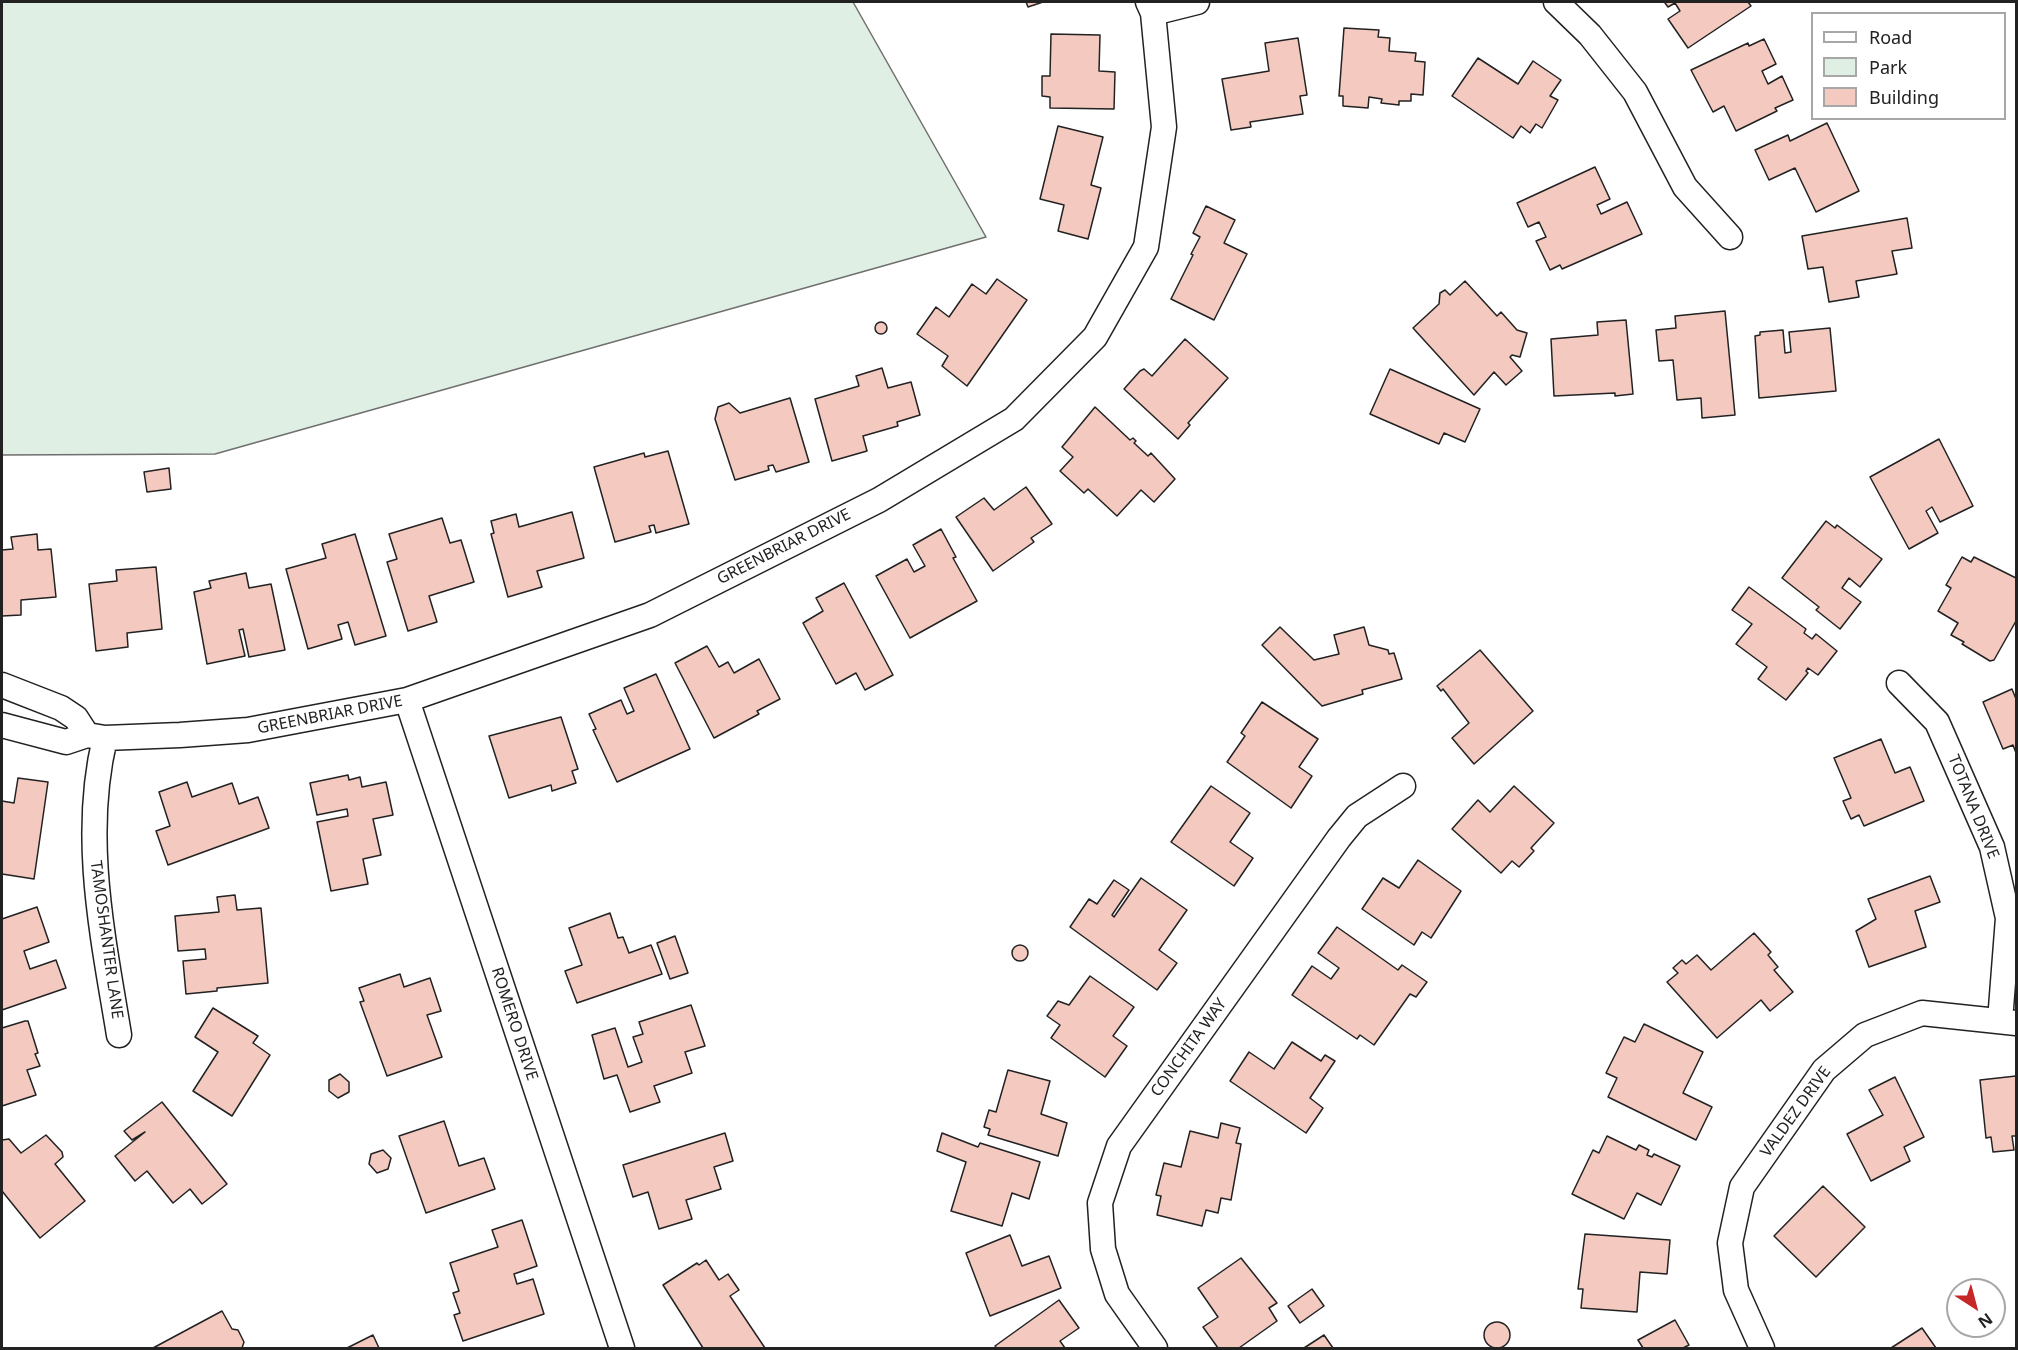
<!DOCTYPE html>
<style>
body{margin:0}
#map{position:relative;width:2018px;height:1350px;overflow:hidden;background:#fff;font-family:"Noto Sans",sans-serif}
canvas{display:block}
.frame{position:absolute;inset:0;border:3px solid #222;pointer-events:none}
.legend{position:absolute;left:1811px;top:12px;width:195px;height:108px;box-sizing:border-box;background:#fff;border:2px solid #a7a7a7;margin:0;padding:8px 10px;list-style:none;font-size:18px;color:#222}
.legend li{display:flex;align-items:center;gap:12px;height:30px}
.legend b{width:30px;border:2px solid #a7a7a7}
.north{position:absolute;left:1946px;top:1278px;width:60px;height:60px;box-sizing:border-box;background:#fff;border:2px solid #a7a7a7;border-radius:50%;rotate:144deg;font-size:16px;font-weight:700;line-height:24px;text-align:center;color:#222}
.north::after{content:'';display:block;margin:auto;width:21px;height:27px;background:#c62828;clip-path:polygon(50% 0,100% 100%,50% 72%,0 100%)}
</style>
<div id="map">
<canvas width="2018" height="1350"></canvas>
<div class="frame"></div>
<ul class="legend">
<li><b style="height:8px;background:#fff"></b>Road</li>
<li><b style="height:16px;background:#e0efe3"></b>Park</li>
<li><b style="height:16px;background:#f3c9c0"></b>Building</li>
</ul>
<div class="north">N</div>
</div>
<script>
const ctx = document.querySelector('canvas').getContext('2d');
ctx.lineJoin = 'round';
function paint(path, color) {
  ctx.fillStyle = color;
  ctx.fill(path, 'evenodd');
}
function trace(path, color, width, dash) {
  ctx.strokeStyle = color;
  ctx.lineWidth = width;
  ctx.lineCap = dash ? 'butt' : 'round';
  ctx.setLineDash(dash || []);
  ctx.stroke(path);
}
function write(font, color, halo, rows, align = 'center') {
  ctx.font = font + ' "Noto Sans",sans-serif';
  ctx.lineWidth = 4.5;
  ctx.setLineDash([]);
  ctx.textBaseline = 'middle';
  ctx.strokeStyle = halo;
  ctx.fillStyle = color;
  for (const [text, x, y, turn = 0] of rows) {
    ctx.save();
    ctx.translate(x, y);
    ctx.rotate((+turn || 0) * Math.PI / 180);
    ctx.textAlign = isNaN(turn) ? turn : align;
    if (halo) ctx.strokeText(text, 0, 0);
    ctx.fillText(text, 0, 0);
    ctx.restore();
  }
}
const green = new Path2D(`
 M2 2H853L986 237 215 454 2 455Z`);
paint(green, '#e0efe3');
trace(green, '#6f6f6f', 1.5);
const building = new Path2D(`
 M1026 2H1043L1028 7Z
 M1667 2H1748L1751 6 1688 48 1668 19 1680 11 1675 3 1668 7 1665 3Z
 M1344 28 1379 30 1378 37 1390 38 1389 51 1416 53 1415 61 1425 62 1423 95 1411 94V101H1399V105L1381 103 1382 99 1369 97 1368 108 1343 106V96H1339Z
 M1051 34 1100 35 1099 71 1115 72 1114 109 1050 108V97L1042 96V76H1050Z
 M1298 38 1307 95 1300 96 1303 114 1250 122 1251 127 1231 130 1222 79 1269 71 1265 43Z
 M1764 39 1776 64 1762 71 1768 84 1782 76 1793 100 1775 108 1777 111 1736 131 1724 106 1713 112 1691 70 1748 43 1749 46Z
 M1478 58 1518 84 1533 61 1561 80 1550 96 1558 100 1542 128 1536 124 1530 133 1521 126 1513 138 1452 96Z
 M1827 123 1859 191 1816 212 1795 168 1769 180 1755 150 1788 135 1790 141Z
 M1058 126 1103 137 1091 185 1101 188 1088 239 1058 231 1064 205 1040 199Z
 M1595 167 1610 199 1597 205 1601 214 1627 202 1642 234 1562 269 1560 265 1550 270 1536 241 1546 237 1539 222 1528 227 1517 203Z
 M1206 206 1235 220 1224 243 1247 254 1214 320 1171 299 1193 255 1191 254 1200 237 1193 233Z
 M1907 218 1912 248 1892 251 1897 274 1856 281 1859 297 1829 302 1823 267 1808 269 1802 236Z
 M997 279 1027 300 967 386 942 366 948 356 917 334 936 307 949 317 972 284 986 294Z
 M1465 281 1497 316 1501 312 1517 330 1527 333 1520 357 1512 355 1510 357 1522 371 1506 385 1494 372 1474 395 1413 328 1439 304 1440 293 1445 290 1450 295Z
 M1725 311 1735 415 1702 418 1701 398 1677 400 1673 360 1659 361 1656 330 1676 328 1675 316Z
 M1626 320 1633 394 1615 396V393L1554 396 1551 339 1598 335 1597 322Z
 M875 328a6 6 0 1 1 12 0a6 6 0 1 1-12 0Z
 M1830 328 1836 391 1759 398 1755 336 1760 335V332L1783 330 1785 353 1791 352 1789 332Z
 M1185 339 1228 378 1188 423 1190 425 1178 439 1124 389 1140 371 1144 369 1152 376Z
 M882 368 888 388 911 382 920 415 897 422 898 426 863 436 867 451 832 461 815 399 859 386 856 376Z
 M1390 369 1480 409 1465 442 1444 433 1439 444 1370 414Z
 M790 398 809 462 776 472 773 465 768 466 769 470 735 480 715 419 718 407 729 403 740 413Z
 M1095 407 1130 440 1133 438 1136 441 1134 443 1148 456 1151 453 1175 479 1154 502 1141 490 1117 516 1088 489 1084 493 1060 471 1073 457 1062 447Z
 M1939 439 1973 506 1940 522 1932 507 1926 511 1938 533 1909 549 1870 477Z
 M668 451 689 524 656 533 654 525 649 526 651 532 615 542 594 467 644 453 645 457Z
 M169 468 171 489 147 492 144 472Z
 M1026 487 1052 524 1031 538 1034 542 993 571 956 517 984 498 994 510Z
 M572 512 584 558 537 571 542 587 508 597 491 534 494 533 491 521 516 514 519 527Z
 M442 518 450 543 461 540 474 582 429 596 437 622 408 631 387 562 397 559 389 534Z
 M1826 521 1835 528 1837 525 1882 559 1860 587 1849 578 1842 588 1861 602 1840 629 1816 610 1819 607 1782 578Z
 M941 529 956 557 953 558 977 601 910 638 876 576 907 559 914 572 925 566 913 545Z
 M37 534 38 550 51 549 56 597 21 600V615L2 616V550L13 549 11 537Z
 M355 534 386 636 355 645 348 622 338 625 342 639 308 649 286 569 326 558 322 544Z
 M1962 557 1971 562 1974 557 2016 578V621L1994 660 1990 661 1962 644 1964 642 1951 635 1958 623 1938 611 1951 588 1946 585Z
 M156 567 162 629 127 633 128 647 96 651 89 584 117 581 116 570Z
 M246 573 249 588 271 584 285 650 249 657 243 629 239 630 245 656 207 664 194 592 211 588 209 581Z
 M844 583 893 675 865 690 856 673 836 684 803 623 823 611 816 598Z
 M1749 587 1806 629 1804 633 1812 639 1816 634 1837 651 1818 675 1808 668 1806 671 1808 673 1786 700 1758 679 1767 667 1736 644 1752 624 1732 610Z
 M1280 627 1314 660 1339 654 1334 635 1364 627 1369 645 1388 650 1389 654 1394 653 1402 679 1362 690 1363 694 1322 706 1262 645Z
 M707 646 719 667 728 662 734 673 759 659 780 699 757 711 759 714 714 738 675 663Z
 M1480 650 1533 711 1474 764 1452 738 1469 723 1443 689 1441 691 1437 686Z
 M656 674 690 749 617 782 593 730 596 729 589 714 621 700 627 714 634 711 624 688Z
 M2012 689 2016 699V753L2013 745 2003 749 1983 702Z
 M1262 702 1318 739 1299 767 1312 776 1291 808 1227 762 1245 736 1241 733Z
 M561 717 578 769 572 771 576 783 552 791 551 785 509 798 489 736Z
 M1881 739 1895 773 1910 767 1924 801 1864 826 1859 815 1851 819 1843 801 1851 798 1834 758Z
 M348 775 349 780 360 777 362 787 386 782 393 815 373 819 381 855 363 859 368 884 331 891 317 822 348 816 347 809 317 815 310 783Z
 M18 778 48 782 34 879 2 874V801L14 803Z
 M187 782 192 797 232 783 239 804 258 797 269 828 168 865 156 831 170 826 159 792Z
 M1211 786 1250 813 1230 842 1253 858 1234 886 1171 842Z
 M1514 786 1554 823 1531 848 1534 851 1519 867 1512 861 1501 873 1452 829 1478 800 1490 812Z
 M1418 860 1461 891 1431 938 1422 932 1414 945 1362 909 1383 878 1399 888Z
 M1930 876 1940 902 1915 911 1926 947 1869 967 1856 931 1876 919 1868 899Z
 M1141 878 1187 910 1159 950 1177 963 1157 990 1070 927 1089 899 1097 904 1114 880 1129 890 1112 915 1114 917Z
 M235 895 237 910 261 908 268 983 217 988V991L186 994 183 961 206 959 205 949 178 951 175 916 219 912 217 897Z
 M37 907 49 942 24 951 30 969 56 960 66 988 2 1010V919Z
 M610 913 618 938 623 937 629 953 651 945 662 974 577 1003 565 971 582 965 569 928Z
 M1337 927 1398 970 1402 965 1427 982 1416 997 1410 994 1374 1045 1360 1035 1357 1039 1292 995 1312 966 1331 979 1339 968 1318 953Z
 M1754 933 1771 952 1768 955 1778 967 1774 970 1793 992 1770 1011 1761 1000 1717 1038 1667 982 1678 973 1673 968 1682 960 1686 964 1697 955 1711 970Z
 M675 936 688 973 670 979 657 943Z
 M1012 953a8 8 0 1 1 16 0a8 8 0 1 1-16 0Z
 M400 974 404 987 430 978 441 1011 427 1015 442 1057 387 1076 360 1002 364 1001 359 988Z
 M1090 976 1134 1007 1113 1036 1127 1046 1105 1077 1051 1038 1060 1025 1047 1016 1058 1001 1069 1005Z
 M691 1005 705 1046 685 1052 692 1073 654 1086 660 1102 630 1112 617 1075 604 1079 592 1035 615 1028 628 1067 642 1062 633 1037 643 1034 639 1022Z
 M213 1008 258 1036 253 1043 270 1055 232 1116 193 1091 218 1052 195 1037Z
 M25 1021H28L38 1053 35 1054 40 1066 27 1070 36 1095 2 1106V1028Z
 M1644 1024 1703 1052 1683 1093 1712 1107 1696 1140 1608 1097 1617 1078 1606 1073 1624 1037 1635 1042Z
 M1292 1042 1321 1061 1325 1055 1335 1061 1310 1098 1323 1108 1306 1133 1230 1081 1249 1052 1274 1069Z
 M1008 1070 1050 1081 1041 1114 1067 1123 1058 1156 988 1135 990 1129 984 1127 989 1110 996 1112Z
 M340 1074 349 1082V1092L338 1098 329 1091V1080Z
 M2016 1076V1136H2012L2014 1150 1993 1152 1991 1137 1986 1138 1980 1080Z
 M1895 1077 1924 1137 1904 1147 1910 1161 1871 1181 1847 1134 1883 1115 1869 1090Z
 M162 1102 227 1184 202 1204 190 1189 173 1203 147 1171 135 1181 115 1156 145 1132 132 1140 124 1131Z
 M444 1121 459 1166 484 1158 495 1189 426 1213 399 1136Z
 M1221 1123 1240 1128 1236 1143 1241 1144 1231 1200 1221 1198 1218 1213 1206 1210 1202 1226 1157 1215 1161 1196 1156 1195 1164 1163 1181 1167 1190 1131 1218 1138Z
 M725 1133 733 1161 714 1167 721 1189 686 1200 692 1219 659 1229 648 1192 633 1197 623 1165Z
 M942 1133 978 1147 980 1143 1040 1162 1029 1199 1012 1193 1002 1226 951 1211 966 1162 937 1151Z
 M46 1135 62 1152 63 1157 55 1164 85 1201 40 1238 2 1191V1140L9 1139 21 1153Z
 M1607 1136 1636 1150 1639 1145 1649 1150 1647 1155 1652 1157 1654 1154 1680 1166 1661 1205 1637 1193 1624 1219 1572 1194 1593 1150 1599 1153Z
 M383 1150 391 1158 388 1169 377 1173 369 1164 371 1154Z
 M1823 1186 1865 1227 1816 1277 1774 1236Z
 M522 1220 537 1266 514 1274 517 1284 533 1279 544 1314 463 1341 454 1315 460 1313 453 1293 459 1291 450 1263 498 1247 492 1230Z
 M1585 1234 1670 1240 1667 1274 1640 1272 1637 1312 1581 1308 1583 1289H1578Z
 M1010 1235 1022 1266 1049 1256 1061 1288 990 1316 966 1253Z
 M1241 1258 1277 1303 1269 1308 1277 1321 1239 1348H1218L1203 1327 1218 1317 1198 1288Z
 M706 1260 719 1280 728 1274 739 1290 730 1296 765 1348H703L663 1285 697 1263 699 1265Z
 M1312 1289 1324 1306 1300 1323 1288 1306Z
 M1059 1300 1079 1328 1060 1341 1065 1348H997L995 1346Z
 M222 1311 232 1329 238 1330 244 1342 242 1348H153Z
 M1675 1320 1689 1345 1683 1348H1643L1638 1340Z
 M1484 1335a13 13 0 1 1 26 0a13 13 0 1 1-26 0Z
 M1922 1328 1936 1348H1891Z
 M373 1335 379 1348H347Z
 M1324 1335 1333 1348H1304Z`);
paint(building, '#f3c9c0');
trace(building, '#222', 1.5);
const street = new Path2D(`
 M1556 2 1590 35 1635 92 1685 187 1730 237
 M1153 13 1197 2
 M1899 683 1937 722 1992 847 2008 918 2000 1021
 M2 685 61 708 76 718 87 735
 M407 700 622 1348
 M2 725 66 742 87 735 105 738 180 735 248 730 407 700 650 615 879 500 1014 419 1095 337 1146 247 1164 127 1153 13 1148 2
 M105 738C81 837 103 937 119 1035
 M1155 1348 1117 1294 1103 1249 1100 1203 1119 1146 1339 838 1357 816 1403 786
 M1762 1348 1736 1290 1730 1243 1742 1187 1824 1070 1865 1035 1922 1013 2016 1023`);
trace(street, '#222', 27);
trace(street, '#fff', 24);
write('16px', '#222', '#fff', [
 ["GREENBRIAR DRIVE",784,547,-27],
 ["GREENBRIAR DRIVE",330,715,-11],
 ["TOTANA DRIVE",1973,807,68],
 ["TAMOSHANTER LANE",106,940,82],
 ["ROMERO DRIVE",514,1024,72],
 ["CONCHITA WAY",1189,1048,-54],
 ["VALDEZ DRIVE",1796,1112,-54]
]);
</script>
